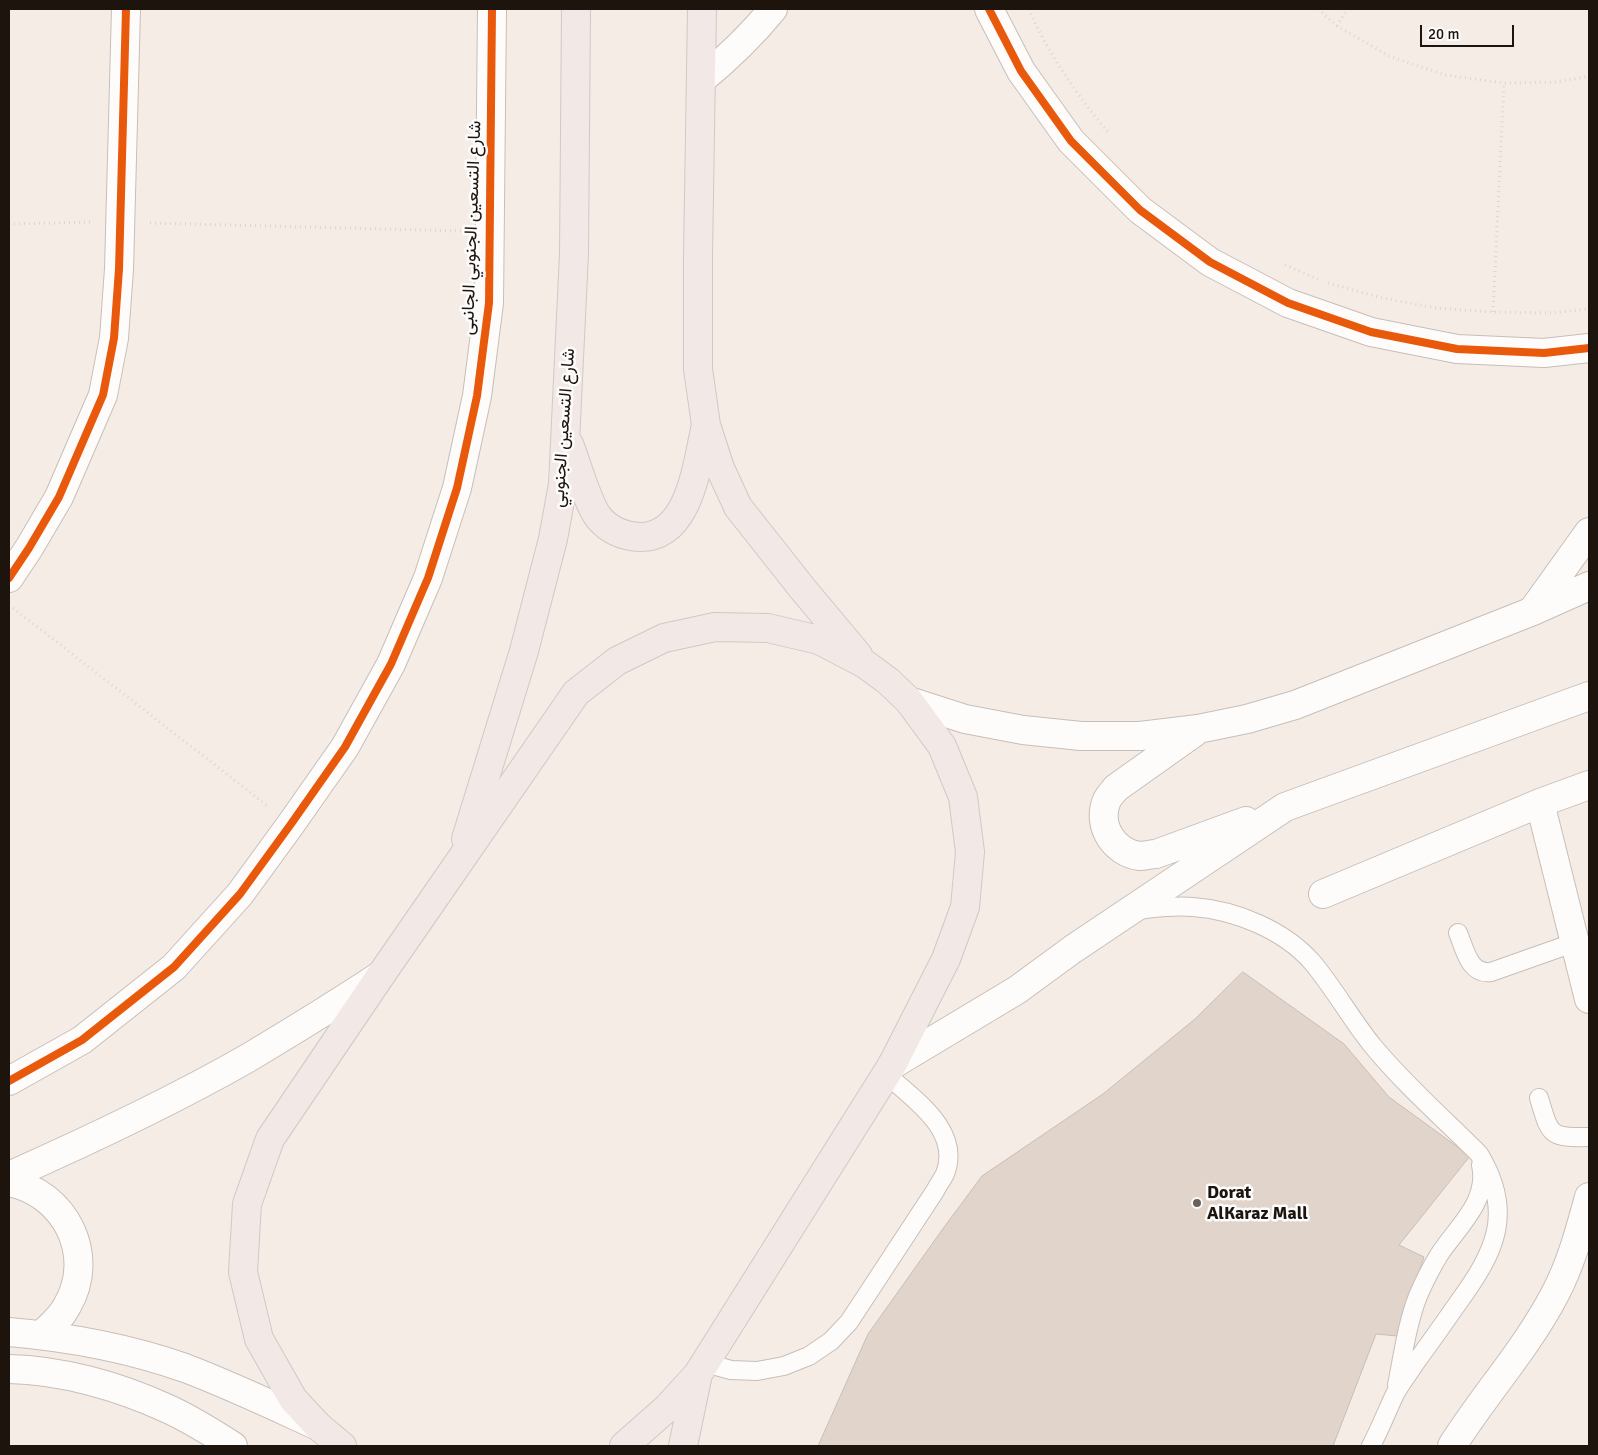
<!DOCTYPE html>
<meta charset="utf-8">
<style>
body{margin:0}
#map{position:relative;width:1598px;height:1455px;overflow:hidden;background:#f6ece6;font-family:Signika,sans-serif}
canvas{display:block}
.frame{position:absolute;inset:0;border:10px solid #1e140e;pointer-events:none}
.scale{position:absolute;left:1420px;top:25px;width:94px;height:22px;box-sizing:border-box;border:2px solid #1e140e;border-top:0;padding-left:6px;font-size:15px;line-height:18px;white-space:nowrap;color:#1e140e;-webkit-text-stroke:4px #fcfcfc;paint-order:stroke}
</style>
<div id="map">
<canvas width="1598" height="1455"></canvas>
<div class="frame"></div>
<div class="scale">20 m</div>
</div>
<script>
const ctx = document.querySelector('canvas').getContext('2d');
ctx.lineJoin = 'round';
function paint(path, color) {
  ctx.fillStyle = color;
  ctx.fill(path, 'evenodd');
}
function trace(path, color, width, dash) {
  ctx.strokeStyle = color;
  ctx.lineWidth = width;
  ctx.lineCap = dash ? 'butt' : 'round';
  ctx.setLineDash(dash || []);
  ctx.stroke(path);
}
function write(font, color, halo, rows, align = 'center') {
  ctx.font = font + ' Signika,Vazirmatn,sans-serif';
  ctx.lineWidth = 5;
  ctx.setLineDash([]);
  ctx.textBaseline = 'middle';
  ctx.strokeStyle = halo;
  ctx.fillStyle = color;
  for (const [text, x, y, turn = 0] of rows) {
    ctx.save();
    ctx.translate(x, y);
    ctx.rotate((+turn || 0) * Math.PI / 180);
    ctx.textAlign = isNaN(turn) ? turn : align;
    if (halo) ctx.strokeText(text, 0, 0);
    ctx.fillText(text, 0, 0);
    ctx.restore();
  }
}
const building = new Path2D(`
 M1243 972 1344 1044 1389 1097 1470 1156 1399 1245 1424 1257 1397 1336 1376 1334 1333 1446H818L868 1334 942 1230 982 1176 1103 1094 1195 1019Z`);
paint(building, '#e1d4cb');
trace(building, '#c7bdb7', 1);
const lane = new Path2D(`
 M1136 910C1155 908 1174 905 1193 907 1235 910 1284 930 1312 962 1334 988 1351 1019 1372 1045 1404 1084 1444 1119 1479 1154 1515 1213 1495 1252 1458 1303 1444 1323 1430 1343 1416 1362 1409 1373 1401 1383 1395 1394 1387 1411 1380 1429 1371 1446
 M1458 933C1465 949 1469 975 1491 972L1576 942
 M1539 1098C1550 1135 1549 1138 1589 1137
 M705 1363 731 1370 757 1371 784 1366 809 1356 831 1341 849 1322 935 1191C938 1185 942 1180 945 1174 962 1130 913 1099 886 1074
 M1397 1385C1403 1355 1407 1324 1418 1296 1424 1282 1431 1268 1439 1255 1457 1227 1489 1202 1481 1165`);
const street = new Path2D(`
 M989 9 1021 71 1071 141 1140 210 1210 262 1288 303 1371 332 1457 349 1544 353 1589 348
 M701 80C728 58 751 36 773 9
 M9 578 29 548 59 497 103 395 114 338 119 269 126 9
 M1540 803 1589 999
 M1323 894 1540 803 1589 785
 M9 1081 82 1040 174 967 240 894 291 824 345 747 391 664 428 578 457 488 477 396 489 303 492 9
 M1452 1446C1484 1395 1527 1348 1555 1294 1571 1264 1580 1230 1589 1197`);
const secondary = new Path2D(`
 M1533 610 1589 532
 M909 701 965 719 1023 730 1081 736H1140L1198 729 1247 719 1295 705 1533 611 1589 586
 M1195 732 1116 788C1113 792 1109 796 1107 800 1096 825 1114 853 1140 856 1145 856 1151 854 1156 854L1246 821
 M892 1065 1017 990 1073 949 1285 807 1589 696
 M9 1176C90 1140 171 1102 248 1058 293 1031 337 1004 381 975
 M9 1182C65 1193 97 1255 67 1306 61 1318 51 1326 41 1335
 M9 1332C68 1337 128 1348 185 1368 230 1385 274 1406 318 1426
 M9 1369C61 1370 118 1386 166 1408 189 1418 211 1432 233 1446`);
const primary = new Path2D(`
 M702 9 698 257V369L706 425 720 468 738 507 802 588 858 655
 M569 444C576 461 588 505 599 518 610 531 623 536 639 537 691 538 697 462 706 425
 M466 839 524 651 553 539 563 484 574 254 576 9
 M342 1446 318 1426 293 1399 259 1339 243 1272 247 1204 270 1139 381 975 576 693 617 661 664 638 715 627 768 628 819 640 865 664 888 681 909 701 942 746 963 797 970 852 965 907 946 959 892 1065 698 1374 667 1408 624 1446
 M683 1446 698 1374`);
trace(lane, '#c7beb8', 20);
trace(street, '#c7beb8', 30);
trace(secondary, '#c7beb8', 30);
trace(primary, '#cfc9c6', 30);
trace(new Path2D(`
 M1029 9C1045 49 1080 100 1109 133
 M1318 9 1337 26 1389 56 1445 75 1504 83 1557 82 1589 76
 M1337 26 1347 9
 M150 223 461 231
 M9 224 91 222
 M1285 265 1320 280
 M1328 283 1378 297 1435 308 1493 312 1551 313 1589 309
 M1493 312 1504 83
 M13 608 269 807`), '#d9d6d4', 3, [1, 4]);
trace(lane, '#fefcfb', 18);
trace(street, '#fefcfb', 28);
trace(secondary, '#fefcfb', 28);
trace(primary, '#f2e8e5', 28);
trace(new Path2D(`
 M989 9 1021 71 1071 141 1140 210 1210 262 1288 303 1371 332 1457 349 1544 353 1589 348
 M9 578 29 548 59 497 103 395 114 338 119 269 126 9
 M9 1081 82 1040 174 967 240 894 291 824 345 747 391 664 428 578 457 488 477 396 489 303 492 9`), '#e8590c', 8);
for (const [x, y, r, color] of [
 [1197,1203,5,"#6a605a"]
]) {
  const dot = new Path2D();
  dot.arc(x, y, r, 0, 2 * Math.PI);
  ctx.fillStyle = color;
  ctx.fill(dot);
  trace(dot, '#fcfcfc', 2);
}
write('18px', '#1e140e', '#fcfcfc', [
 ["شارع التسعين الجنوبي الجانبى",472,228,-88],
 ["شارع التسعين الجنوبي",564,428,-86]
]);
write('bold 18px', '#1e140e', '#fcfcfc', [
 ["Dorat",1207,1193],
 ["AlKaraz Mall",1207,1214]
], 'left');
</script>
